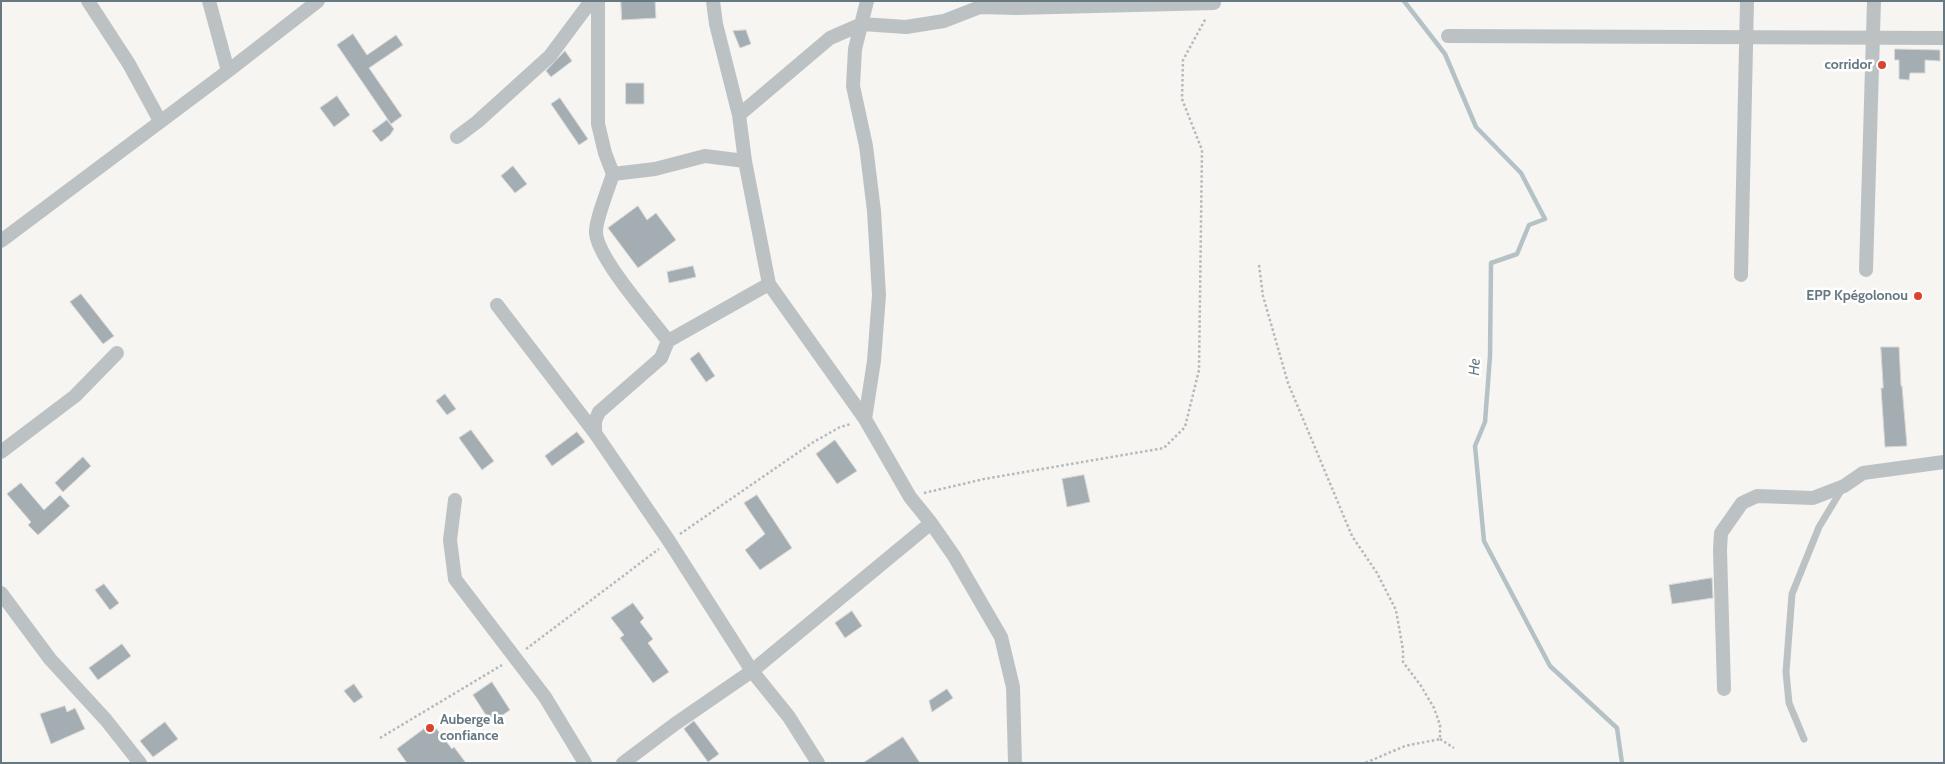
<!DOCTYPE html>
<meta charset="utf-8">
<style>
body{margin:0}
#map{position:relative;width:1945px;height:764px;overflow:hidden;background:#f6f5f2;font-family:Cabin,sans-serif}
canvas{display:block}
.frame{position:absolute;inset:0;border:2px solid #667982;pointer-events:none}
</style>
<div id="map">
<canvas width="1945" height="764"></canvas>
<div class="frame"></div>
</div>
<script>
const ctx = document.querySelector('canvas').getContext('2d');
ctx.lineJoin = 'round';
function trace(path, color, width, dash) {
  ctx.strokeStyle = color;
  ctx.lineWidth = width;
  ctx.lineCap = dash ? 'butt' : 'round';
  ctx.setLineDash(dash || []);
  ctx.stroke(path);
}
function paint(path, color) {
  ctx.fillStyle = color;
  ctx.fill(path, 'evenodd');
}
function write(font, color, halo, rows, align = 'center') {
  ctx.font = font + ' Cabin,sans-serif';
  ctx.lineWidth = 5;
  ctx.setLineDash([]);
  ctx.textBaseline = 'middle';
  ctx.strokeStyle = halo;
  ctx.fillStyle = color;
  for (const [text, x, y, turn = 0] of rows) {
    ctx.save();
    ctx.translate(x, y);
    ctx.rotate((+turn || 0) * Math.PI / 180);
    ctx.textAlign = isNaN(turn) ? turn : align;
    if (halo) ctx.strokeText(text, 0, 0);
    ctx.fillText(text, 0, 0);
    ctx.restore();
  }
}
trace(new Path2D(`
 M1404 1 1445 54 1476 127 1521 173 1545 219 1529 225 1517 254 1491 263 1490 356 1485 422 1475 446 1484 541 1550 666 1617 728 1622 763`), '#b4c2c5', 4.5);
const building = new Path2D(`
 M621 1H655L656 18 622 20Z
 M746 30 751 44 740 48 733 31Z
 M353 34 367 55 396 35 403 45 369 68 402 116 391 124 337 45Z
 M1895 49 1940 50V61L1925 60V73H1910L1909 80 1899 79V60H1895Z
 M565 51 572 61 551 77 546 71Z
 M626 83H644V104H626Z
 M337 96 350 115 334 127 320 108Z
 M560 98 588 139 579 145 551 104Z
 M387 120 394 129 390 135 381 142 372 131Z
 M513 166 527 184 515 193 501 176Z
 M638 206 647 220 656 213 676 240 638 268 608 228Z
 M693 266 696 277 669 283 667 272Z
 M81 294 114 336 103 344 70 302Z
 M1881 347H1899L1901 386H1902L1907 446 1885 447 1881 388H1883Z
 M699 352 715 376 706 382 690 359Z
 M445 394 456 409 447 415 436 401Z
 M471 430 494 461 482 470 459 438Z
 M577 432 585 442 552 466 545 456Z
 M835 440 857 471 837 484 816 454Z
 M83 457 91 466 63 492 55 483Z
 M1084 475 1090 502 1067 507 1062 479Z
 M21 483 44 510 60 495 70 506 38 535 28 525 31 522 7 494Z
 M757 495 792 548 760 570 745 550 765 534 744 503Z
 M1712 578 1713 598 1672 604 1669 585Z
 M104 584 119 603 110 610 95 590Z
 M633 603 644 618 640 622 653 639 648 643 669 672 653 683 620 638 624 635 611 618Z
 M852 611 862 626 845 638 835 623Z
 M122 644 131 656 98 680 89 668Z
 M492 682 510 710 491 723 473 695Z
 M354 684 363 697 354 703 344 691Z
 M947 689 953 698 932 712 929 701Z
 M65 706 67 712 75 708 85 729 51 744 40 714Z
 M694 721 719 754 708 762 684 729Z
 M165 722 178 739 153 757 140 741Z
 M432 723 452 749 454 747 466 763H407L397 749Z
 M903 737 920 763H863Z`);
paint(building, '#a4aeb2');
trace(building, '#d7d7d5', 1);
trace(new Path2D(`
 M1259 265 1263 296 1288 383 1352 536 1377 573 1396 610 1403 650V662L1421 686 1434 708 1440 725V739L1405 746 1365 763
 M924 493 984 479 1164 448 1185 427 1199 370 1202 150 1182 99 1183 60 1206 18
 M680 534 812 443 840 427 851 424
 M526 649 659 549
 M380 738 502 665
 M1440 739 1454 748`), '#b5b9bb', 2.5, [2.5, 2.5]);
trace(new Path2D(`
 M1804 739 1789 703 1786 672 1792 594 1819 527 1842 489`), '#bcc2c4', 7);
trace(new Path2D(`
 M88 1 129 64 160 121
 M209 1 228 71
 M598 1V124L605 153 613 174
 M713 1 716 24 739 115 745 161
 M1448 36 1944 38
 M739 115 830 38 862 24 906 27 944 21 980 7 1016 8 1214 3
 M457 137 477 122 550 56 591 1
 M1 241 228 71 318 1
 M1866 270 1874 1
 M1741 275 1747 1
 M497 305 595 433 669 541 752 671 789 717 818 763
 M668 341 769 284
 M865 419 874 361 879 295 874 211 866 146 853 86 855 49 867 1
 M595 433V421L599 412 661 358 668 341C651 318 598 259 596 233 595 221 609 187 613 174L655 169 705 156 745 161 769 284 865 419 910 497 931 523 954 556 1001 637 1013 687 1015 763
 M1 452 75 396 117 353
 M455 500 450 540 455 579 545 697 585 763
 M1 593 50 659 106 720 140 763
 M1724 689 1720 550 1721 533 1742 503 1757 496 1813 498 1844 486 1863 473 1944 462
 M623 763 675 724 752 671 931 523`), '#bcc2c4', 14);
for (const [x, y, r, color] of [
 [1882,65,5,"#da432e"],
 [1918,296,5,"#da432e"],
 [430,728,5,"#da432e"]
]) {
  const dot = new Path2D();
  dot.arc(x, y, r, 0, 2 * Math.PI);
  ctx.fillStyle = color;
  ctx.fill(dot);
  trace(dot, '#fff', 2);
}
write('bold 14px', '#667982', '#fff', [
 ["corridor",1872,65],
 ["EPP Kpégolonou",1908,296],
 ["Auberge la",440,720,"left"],
 ["confiance",440,736,"left"]
], 'right');
write('italic 15px', '#627a7f', '#fff', [
 ["He",1475,367,-88]
]);
</script>
